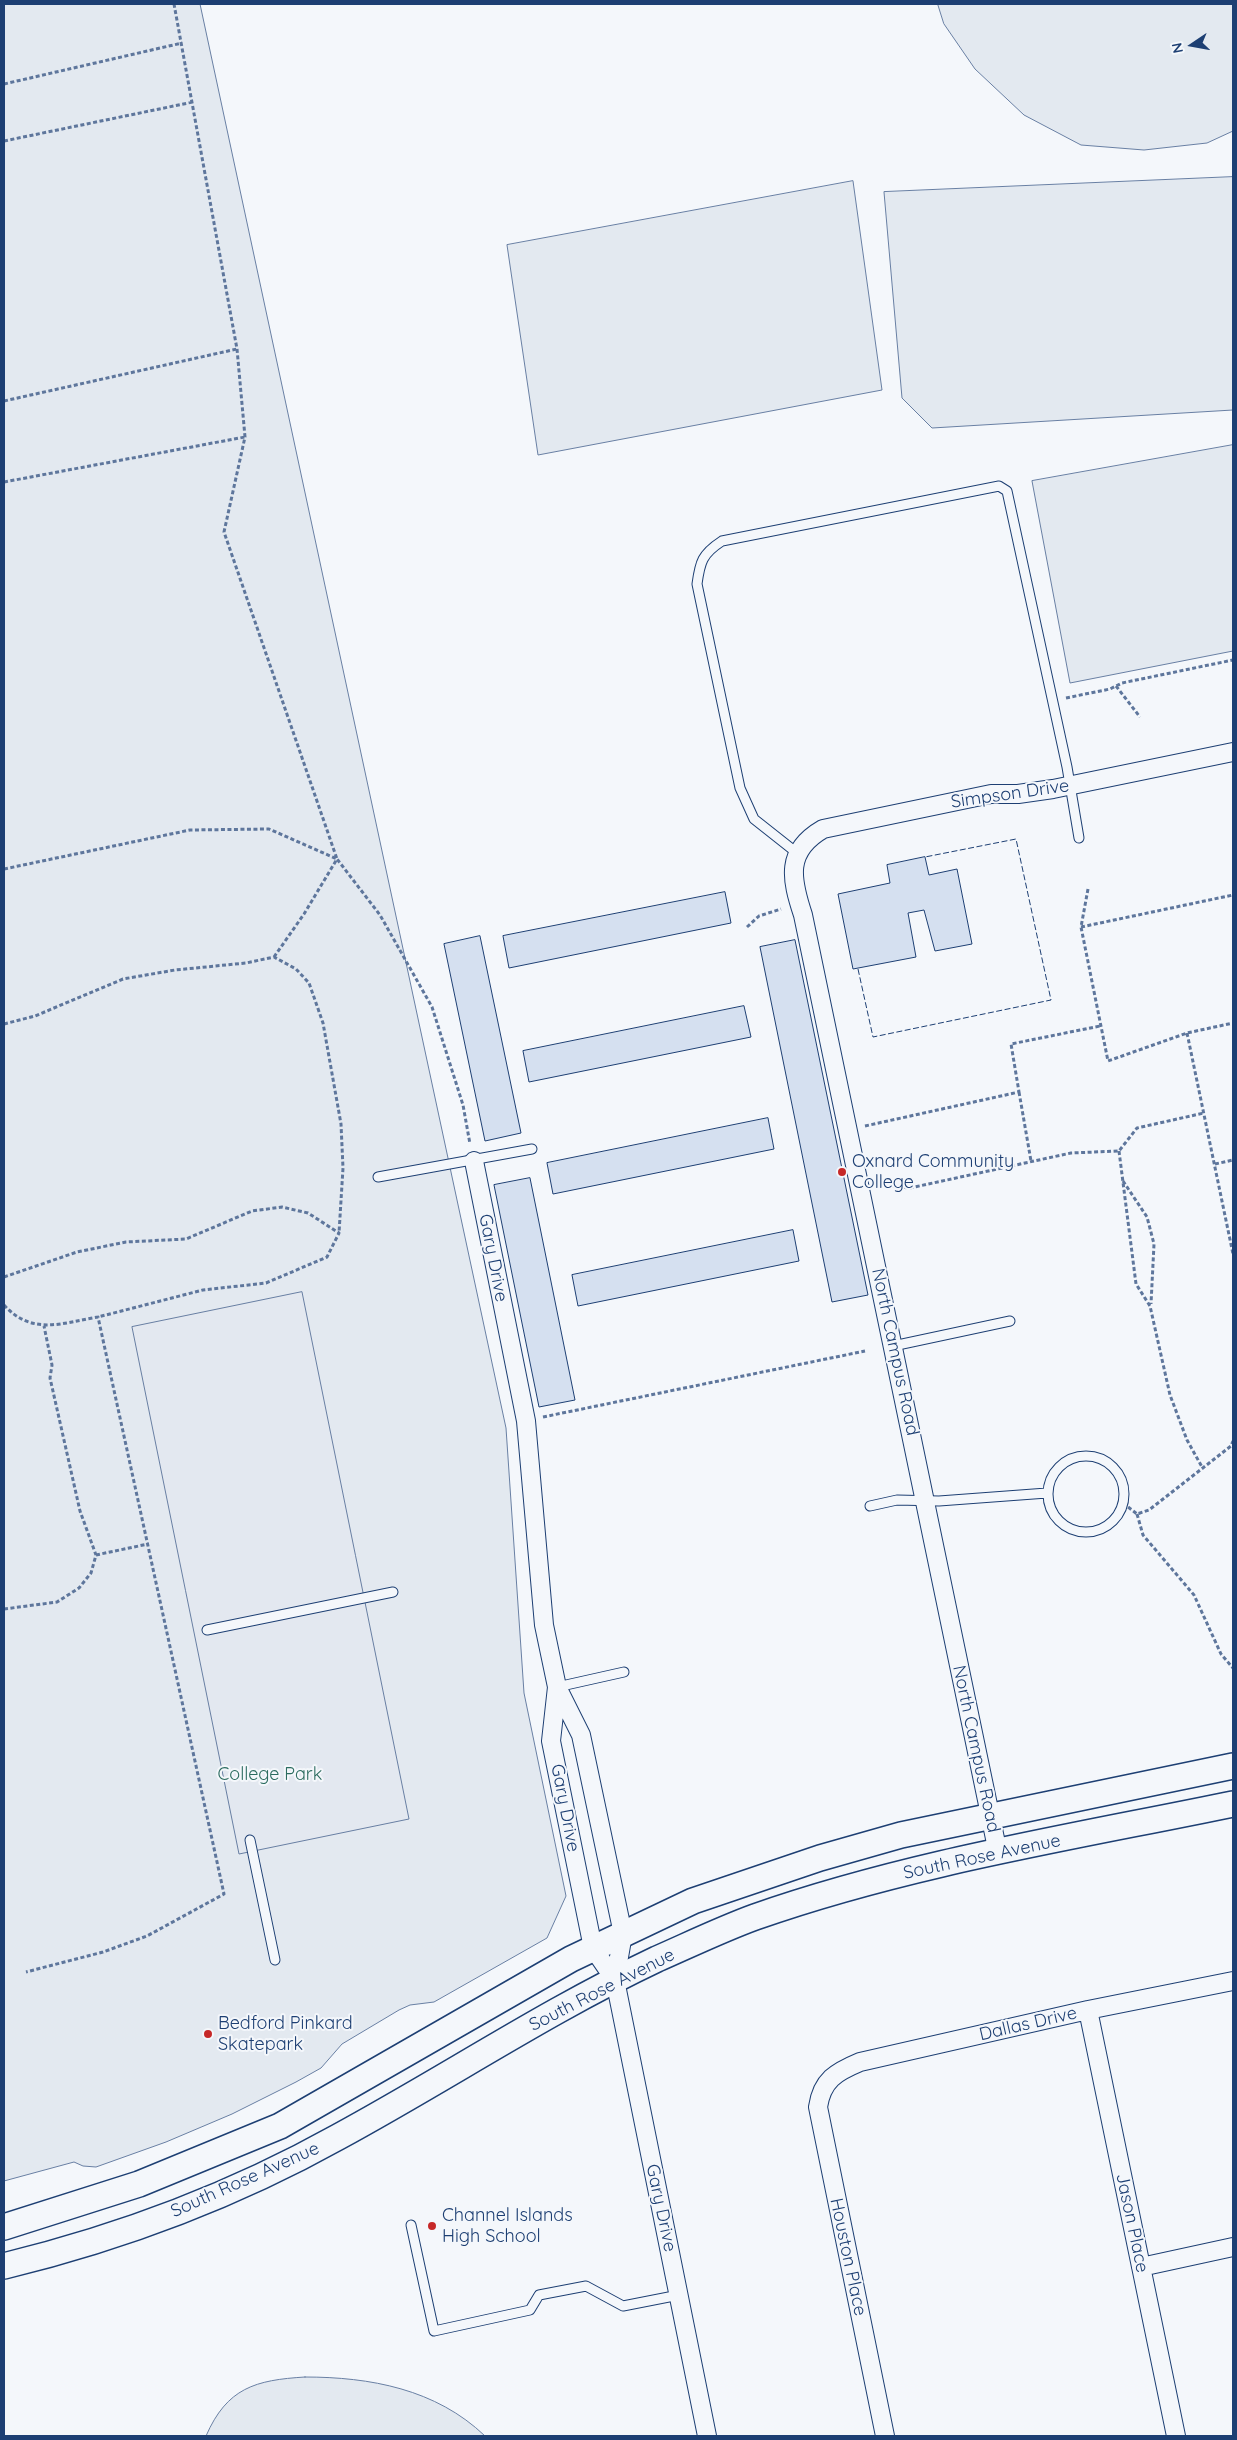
<!DOCTYPE html>
<style>
body{margin:0}
#map{position:relative;width:1237px;height:2440px;overflow:hidden;background:#f4f7fb;font-family:Quicksand,sans-serif}
canvas{display:block}
.frame{position:absolute;inset:0;border:5px solid #1d3f73;pointer-events:none}
.north{position:absolute;left:1167px;top:20px;width:50px;height:50px;-webkit-text-stroke:4px #f4f7fb;paint-order:stroke;rotate:258deg;font-size:14px;font-weight:700;line-height:20px;text-align:center;color:#1d3f73}
.north::after{content:'';display:block;margin:auto;width:18px;height:22px;background:#1d3f73;clip-path:polygon(50% 0,100% 100%,50% 72%,0 100%)}
</style>
<div id="map">
<canvas width="1237" height="2440"></canvas>
<div class="frame"></div>
<div class="north">N</div>
</div>
<script>
const ctx = document.querySelector('canvas').getContext('2d');
ctx.lineJoin = 'round';
function paint(path, color) {
  ctx.fillStyle = color;
  ctx.fill(path, 'evenodd');
}
function trace(path, color, width, dash) {
  ctx.strokeStyle = color;
  ctx.lineWidth = width;
  ctx.lineCap = dash ? 'butt' : 'round';
  ctx.setLineDash(dash || []);
  ctx.stroke(path);
}
function write(font, color, halo, rows, align = 'center') {
  ctx.font = font + ' Quicksand,sans-serif';
  ctx.lineWidth = 4;
  ctx.setLineDash([]);
  ctx.textBaseline = 'middle';
  ctx.strokeStyle = halo;
  ctx.fillStyle = color;
  for (const [text, x, y, turn = 0] of rows) {
    ctx.save();
    ctx.translate(x, y);
    ctx.rotate((+turn || 0) * Math.PI / 180);
    ctx.textAlign = isNaN(turn) ? turn : align;
    if (halo) ctx.strokeText(text, 0, 0);
    ctx.fillText(text, 0, 0);
    ctx.restore();
  }
}
const green = new Path2D(`
 M4 4H200L506 1428 524 1693 566 1896 547 1938 434 2002 410 2005 399 2010 342 2044 321 2068 296 2082 232 2114 166 2142 96 2167 83 2166 74 2162 4 2181Z
 M938 4H1233V131L1207 143 1144 150 1081 145 1024 115 975 69 944 24Z
 M1233 177V410L932 428 902 398 884 192Z
 M853 181 882 390 538 455 507 245Z
 M1233 445V651L1070 683 1032 481Z
 M305 2377C370 2377 436 2389 485 2436H206C227 2388 255 2380 305 2377Z`);
paint(green, '#e3e9f0');
trace(green, '#687fa3', 1);
const parking = new Path2D(`
 M302 1292 409 1819 239 1854 132 1327Z`);
paint(parking, '#e3e8f0');
trace(parking, '#687fa3', 1);
const building = new Path2D(`
 M925 857 929 875 957 869 972 944 935 951 924 910 908 913 916 957 853 969 838 894 890 883 887 865Z
 M725 892 731 923 509 968 503 936Z
 M480 936 521 1133 485 1141 444 944Z
 M795 940 868 1295 832 1302 760 947Z
 M744 1006 751 1037 529 1082 523 1051Z
 M768 1118 774 1149 553 1194 547 1163Z
 M530 1178 575 1400 539 1407 494 1185Z
 M793 1230 799 1261 578 1306 572 1275Z`);
paint(building, '#d5e0f0');
trace(building, '#1d3f73', 1);
const lane = new Path2D(`
 M797 853 754 819 740 788 697 584C700 562 702 554 722 541L999 486 1007 491 1067 767 1079 838
 M378 1177 532 1149
 M893 1346 1010 1321
 M1048 1494a38 38 0 1 1 76 0a38 38 0 1 1-76 0Z
 M870 1506 897 1500 939 1501 1047 1493
 M207 1630 393 1592
 M557 1687 624 1672
 M250 1840 275 1960
 M411 2225 434 2331 530 2310 539 2295 586 2286 623 2306 679 2295`);
const street = new Path2D(`
 M474 1161 526 1421 544 1625 557 1687 581 1735 623 1934 615 1980 707 2436
 M557 1687 551 1741 593 1948 615 1980
 M998 1853 803 915C791 879 785 851 823 829L991 794H1018L1053 789 1233 752
 M1088 2010 1176 2436
 M1141 2267 1233 2247
 M885 2436 818 2107C822 2080 836 2072 860 2062L1088 2010 1233 1981`);
const secondary = new Path2D(`
 M4 2227 139 2184 280 2126 571 1959 693 1901 820 1858 901 1835 1233 1766
 M4 2266C119 2238 234 2195 338 2137 445 2079 547 2011 657 1959 689 1945 722 1929 755 1917 909 1863 1073 1837 1233 1804`);
trace(lane, '#1d3f73', 11);
trace(street, '#1d3f73', 20);
trace(secondary, '#1d3f73', 28);
trace(new Path2D(`
 M4 84 182 43
 M4 141 193 102
 M4 401 237 349
 M4 482 245 437
 M1116 686 1140 717
 M1066 698 1110 689 1122 683 1233 660
 M4 869 190 830 269 829 337 859 224 532 245 437 237 349 174 4
 M1088 889 1081 927 1108 1061 1187 1033 1233 1023
 M747 927 759 916 781 909
 M1081 927 1233 895
 M274 957 304 914 337 859 380 915 432 1007 463 1105 470 1144
 M4 1024 35 1016 123 979 175 970 246 963 274 957 296 969 309 983 323 1023 341 1124 343 1168 339 1233
 M1187 1033 1233 1254
 M1019 1092 1031 1161
 M865 1126 1019 1092 1011 1044 1100 1026
 M1119 1151 1136 1284 1150 1306 1170 1395 1187 1440 1202 1467
 M1215 1164 1233 1160
 M1123 1181 1147 1217 1154 1244 1151 1304
 M877 1185 910 1188 1071 1153 1119 1151 1137 1128 1204 1113
 M4 1277 77 1252 126 1242 186 1239 252 1211 282 1207 308 1213 339 1233 327 1257 266 1283 203 1290 98 1317
 M4 1305C32 1336 62 1323 98 1317L224 1894 147 1936 103 1952 26 1972
 M543 1417 865 1351
 M1123 1503 1137 1514 1149 1510 1231 1446 1233 1441
 M1137 1514 1143 1535 1194 1595 1221 1654 1233 1668
 M96 1555 148 1544
 M4 1609 57 1602 79 1588 91 1573 96 1555 80 1511 50 1378 52 1365 44 1326`), '#5e769c', 3, [4, 2.5]);
trace(lane, '#f4f7fb', 9);
trace(street, '#f4f7fb', 18);
trace(secondary, '#f4f7fb', 25);
trace(new Path2D(`
 M858 969 873 1037 1051 1000 1016 839 925 857`), '#1d3f73', 1, [6, 2.5]);
for (const [x, y, r, color] of [
 [842,1172,5,"#c62828"],
 [208,2034,5,"#c62828"],
 [432,2226,5,"#c62828"]
]) {
  const dot = new Path2D();
  dot.arc(x, y, r, 0, 2 * Math.PI);
  ctx.fillStyle = color;
  ctx.fill(dot);
  trace(dot, '#f4f7fb', 2);
}
write('18px', '#1d3f73', '#f4f7fb', [
 ["Simpson Drive",1010,794,-8],
 ["Gary Drive",493,1258,79],
 ["North Campus Road",895,1352,78],
 ["North Campus Road",976,1749,78],
 ["Gary Drive",565,1808,79],
 ["South Rose Avenue",982,1857,-12],
 ["South Rose Avenue",602,1990,-27],
 ["Dallas Drive",1028,2024,-13],
 ["South Rose Avenue",245,2180,-24],
 ["Gary Drive",661,2208,78],
 ["Jason Place",1132,2223,78],
 ["Houston Place",848,2257,78]
]);
write('18px', '#1d3f73', '#f4f7fb', [
 ["Oxnard Community",852,1162],
 ["College",852,1183],
 ["Bedford Pinkard",218,2024],
 ["Skatepark",218,2045],
 ["Channel Islands",442,2216],
 ["High School",442,2237]
], 'left');
write('18px', '#2c6c60', '#f4f7fb', [
 ["College Park",270,1775]
]);
</script>
